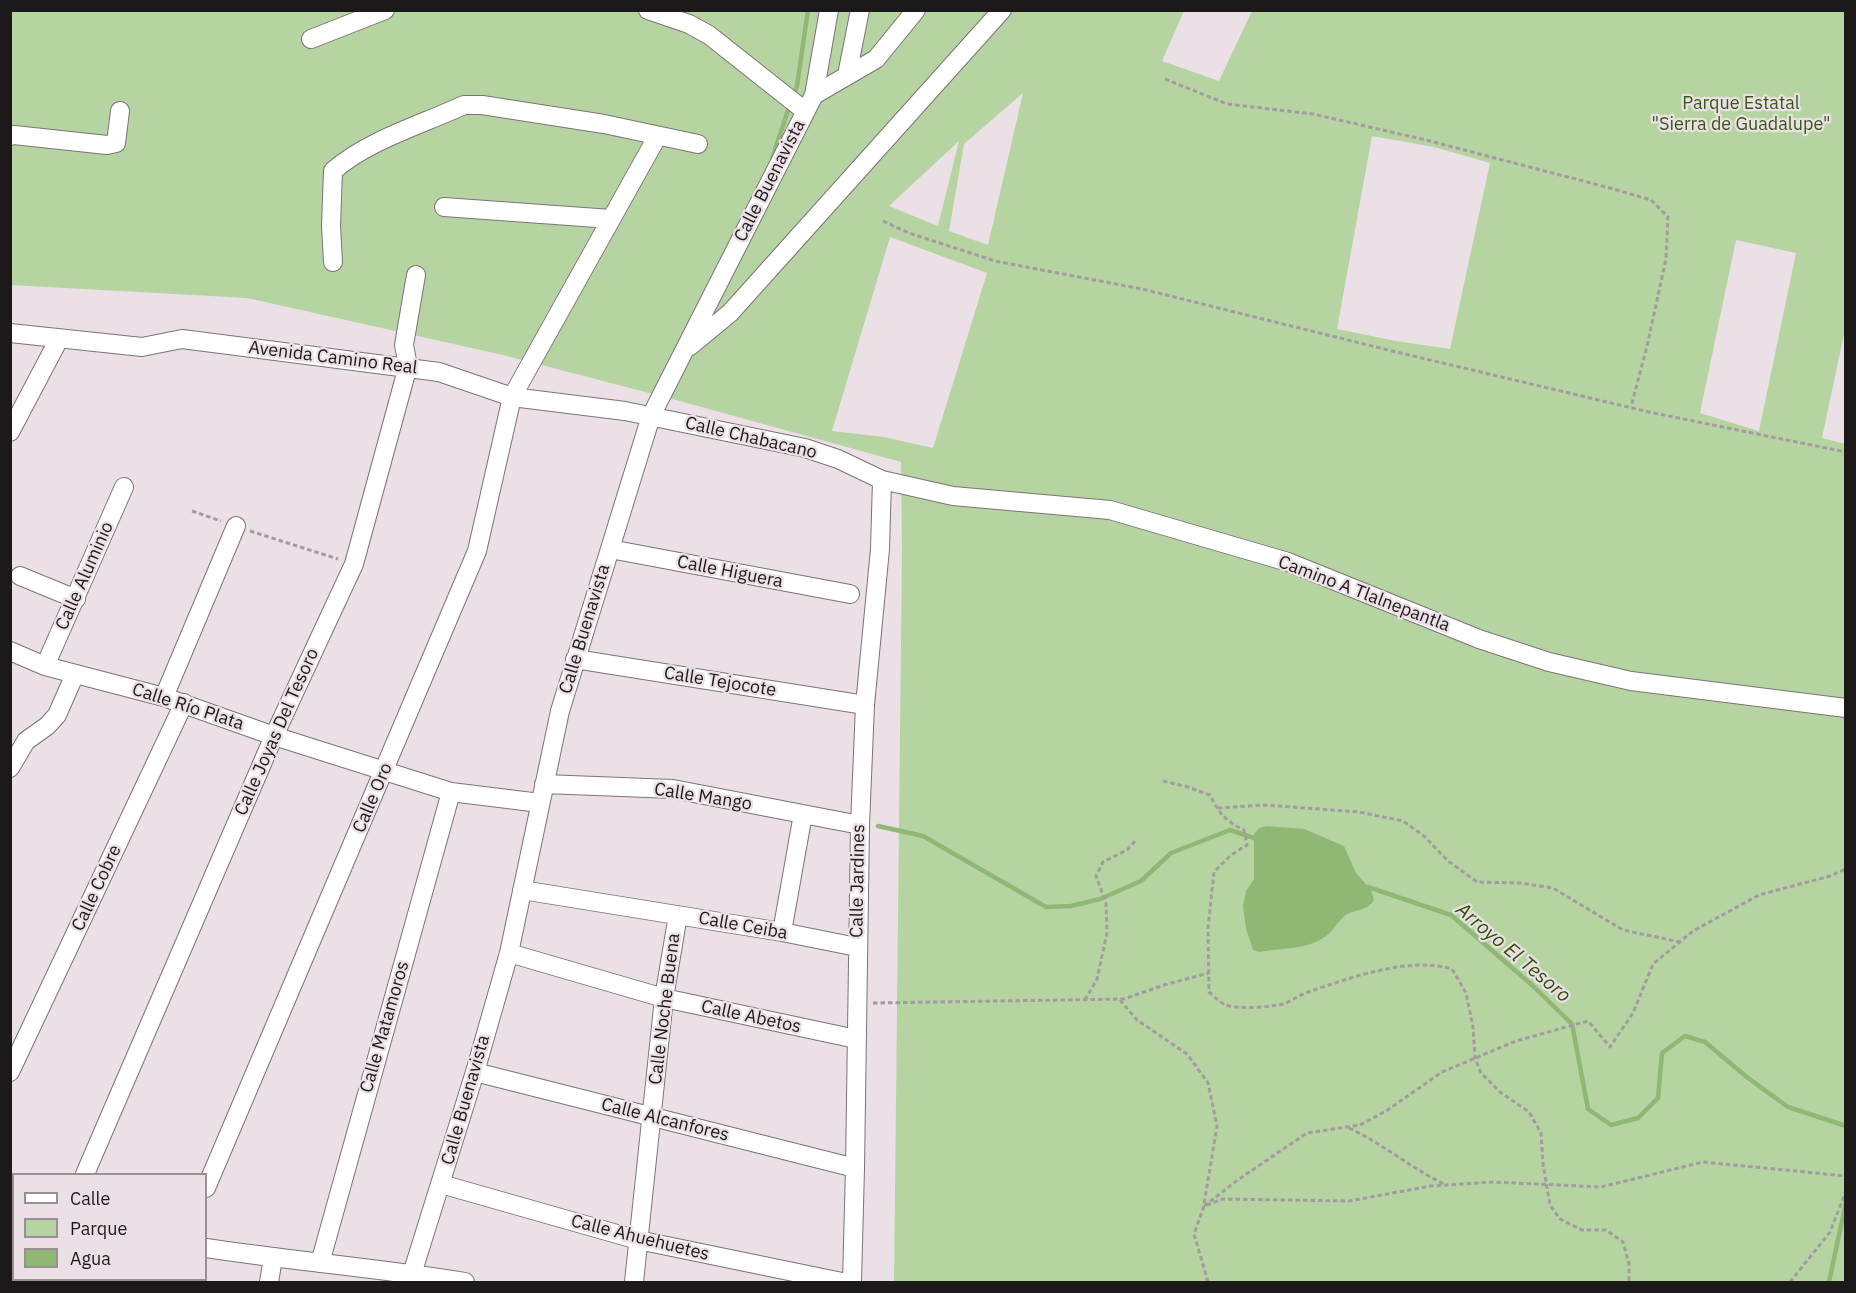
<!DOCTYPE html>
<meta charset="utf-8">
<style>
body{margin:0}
#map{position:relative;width:1856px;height:1293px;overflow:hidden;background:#ebe0e5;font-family:"IBM Plex Sans",sans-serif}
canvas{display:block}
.frame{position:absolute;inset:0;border:12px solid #1d191b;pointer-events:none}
.legend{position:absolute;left:12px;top:1173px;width:195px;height:108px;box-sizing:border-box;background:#ebe0e5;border:2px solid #999094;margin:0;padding:8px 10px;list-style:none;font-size:18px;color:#1d191b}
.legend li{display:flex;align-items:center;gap:12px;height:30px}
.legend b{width:30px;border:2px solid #999094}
</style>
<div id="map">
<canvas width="1856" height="1293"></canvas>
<div class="frame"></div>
<ul class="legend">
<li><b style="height:8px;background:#fff"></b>Calle</li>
<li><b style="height:16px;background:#b6d4a2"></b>Parque</li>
<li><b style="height:16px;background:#91b775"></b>Agua</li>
</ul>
</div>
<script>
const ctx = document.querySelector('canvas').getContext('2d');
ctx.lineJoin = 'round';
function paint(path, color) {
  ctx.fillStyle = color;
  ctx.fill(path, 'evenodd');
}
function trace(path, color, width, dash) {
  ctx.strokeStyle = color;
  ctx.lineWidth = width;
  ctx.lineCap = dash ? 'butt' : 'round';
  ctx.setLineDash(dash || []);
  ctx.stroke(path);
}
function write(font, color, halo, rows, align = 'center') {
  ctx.font = font + ' "IBM Plex Sans",sans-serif';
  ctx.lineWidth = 4.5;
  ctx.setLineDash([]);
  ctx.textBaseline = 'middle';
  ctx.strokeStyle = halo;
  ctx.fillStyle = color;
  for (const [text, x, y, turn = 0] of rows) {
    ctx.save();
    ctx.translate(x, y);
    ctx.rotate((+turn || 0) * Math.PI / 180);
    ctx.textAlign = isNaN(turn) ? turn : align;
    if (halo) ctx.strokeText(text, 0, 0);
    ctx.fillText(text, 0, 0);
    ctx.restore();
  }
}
paint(new Path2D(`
 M10 11H1184L1162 61 1219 81 1252 11H1845V329L1822 438 1846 444 1845 1282H894L902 550 901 462 676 400 503 355 247 298 11 285ZM1023 93 988 245 949 231 964 144ZM1372 136 1434 147 1490 163 1450 349 1396 341 1337 329ZM959 141 938 226 889 206ZM890 237 987 273 933 448 884 437 832 431ZM1736 240 1796 253 1759 431 1700 413Z`), '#b6d4a2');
paint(new Path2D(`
 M1266 826 1304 829 1344 846 1356 873 1371 890 1374 900C1367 911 1356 909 1346 915 1337 921 1333 933 1323 938 1304 950 1281 948 1259 952L1253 950 1246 929 1243 906 1246 891 1254 879V834L1259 828Z`), '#91b775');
trace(new Path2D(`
 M793 96 797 86 808 10
 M772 159 790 104
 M878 826 923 836 1046 907 1071 906 1100 899 1141 881 1171 853 1230 830 1257 839
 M1368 887 1451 915 1533 986 1572 1024 1588 1109 1611 1125 1638 1118 1658 1098 1662 1053 1685 1036 1705 1042 1748 1078 1788 1107 1846 1126
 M1829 1282 1846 1202`), '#91b775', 4.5);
const minor = new Path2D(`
 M648 10 689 24 709 35 805 111
 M311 39 385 10
 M847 75 860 10
 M814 95 876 59 916 10
 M10 136 14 135 107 145 116 143 120 111
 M444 207 611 219
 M333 262 331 226 333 171C366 141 423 124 464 105H482L604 124 698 144
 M10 333 142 347 182 339 439 372 512 397 625 411 805 448 838 459 882 480 953 496 1110 510 1288 562 1479 639 1549 662 1631 681 1846 708
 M690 346 730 313 1002 10
 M10 432 59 339
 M610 549 850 594
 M20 576 76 599
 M10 651 45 666 164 697 274 736 451 792 540 803
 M575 659 865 705
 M45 666 124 487
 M164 697 236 526
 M10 768 26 741 47 726 57 715 75 674
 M544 784 673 789 860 825
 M522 890 782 932 857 947
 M782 932 803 814
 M509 953 664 998 856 1039
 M10 1072 184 703
 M475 1072 855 1168
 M85 1174 274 736 354 564 408 366 404 345 416 275
 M441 1184 638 1240 842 1282
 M206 1188 477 551 512 397 657 137
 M10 1234H14
 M206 1248C292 1261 379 1268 465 1282
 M320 1263 451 792
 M412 1274 475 1072 509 953 560 711 651 416 814 95 829 10
 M79 1282V1280
 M176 1282V1280
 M269 1282 273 1258
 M634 1282 664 998 678 915
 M852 1282 855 1168 860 825 865 705 880 549 882 480`);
trace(minor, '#7c7377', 20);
trace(new Path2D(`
 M1165 79 1227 104 1313 114 1426 140 1610 188 1651 200 1668 217 1666 259 1647 346 1631 407
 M883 221 909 233 995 261 1142 289 1392 351 1649 412 1846 452
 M192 511 221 521
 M250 531 338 559
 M1163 781 1188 787 1210 795C1219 813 1225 821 1244 830L1247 845 1231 855 1214 872 1208 928 1209 992C1214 996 1218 1001 1224 1004 1235 1010 1270 1007 1283 1004 1292 1001 1299 995 1308 992 1350 978 1409 956 1452 969L1466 993 1473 1027 1475 1058 1481 1073 1500 1092 1529 1112 1541 1133 1543 1164 1550 1205 1560 1219 1582 1230H1606L1623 1242 1629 1264V1282
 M1218 808 1265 805 1359 812 1403 821 1424 836 1448 861 1477 882 1520 883 1553 888 1623 930 1680 942
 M1085 1000 1097 979 1107 933 1106 903 1096 876 1103 862 1127 850 1137 839
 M1120 1000 1137 1020 1187 1054 1208 1083 1217 1126 1204 1204
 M873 1003 1124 999 1164 985 1209 973
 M1349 1128C1383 1144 1411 1168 1444 1184
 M1204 1206 1239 1179 1307 1133 1360 1125 1386 1111 1442 1072 1516 1041 1588 1021 1610 1047 1633 1013 1653 964 1693 931 1759 895 1830 876 1846 869
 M1208 1282 1194 1234 1204 1206 1223 1199 1349 1201 1431 1186 1493 1182 1601 1187 1703 1162 1846 1176
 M1790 1282 1830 1232 1846 1191`), '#a49b9f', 3, [4.5, 3]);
trace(minor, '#fff', 18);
write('18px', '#355814', '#ebe0e5', [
 ["Parque Estatal",1741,104],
 ["\"Sierra de Guadalupe\"",1741,125]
]);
write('18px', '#1d191b', '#ebe0e5', [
 ["Calle Buenavista",770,181,-63],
 ["Avenida Camino Real",333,358,7],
 ["Calle Chabacano",751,438,13],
 ["Calle Higuera",730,572,11],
 ["Calle Aluminio",85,576,-66],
 ["Camino A Tlalnepantla",1364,594,21],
 ["Calle Buenavista",585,629,-73],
 ["Calle Tejocote",720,682,9],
 ["Calle Río Plata",188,707,18],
 ["Calle Joyas Del Tesoro",277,732,-66],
 ["Calle Mango",703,797,9],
 ["Calle Oro",373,798,-67],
 ["Calle Jardines",858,881,-89],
 ["Calle Cobre",97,888,-65],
 ["Calle Ceiba",743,926,10],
 ["Calle Noche Buena",665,1009,-83],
 ["Calle Abetos",751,1017,12],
 ["Calle Matamoros",385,1027,-74],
 ["Calle Buenavista",466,1100,-74],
 ["Calle Alcanfores",665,1120,14],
 ["Calle Ahuehuetes",640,1238,14]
]);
write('italic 20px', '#2d5008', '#ebe0e5', [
 ["Arroyo El Tesoro",1513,953,40]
]);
</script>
